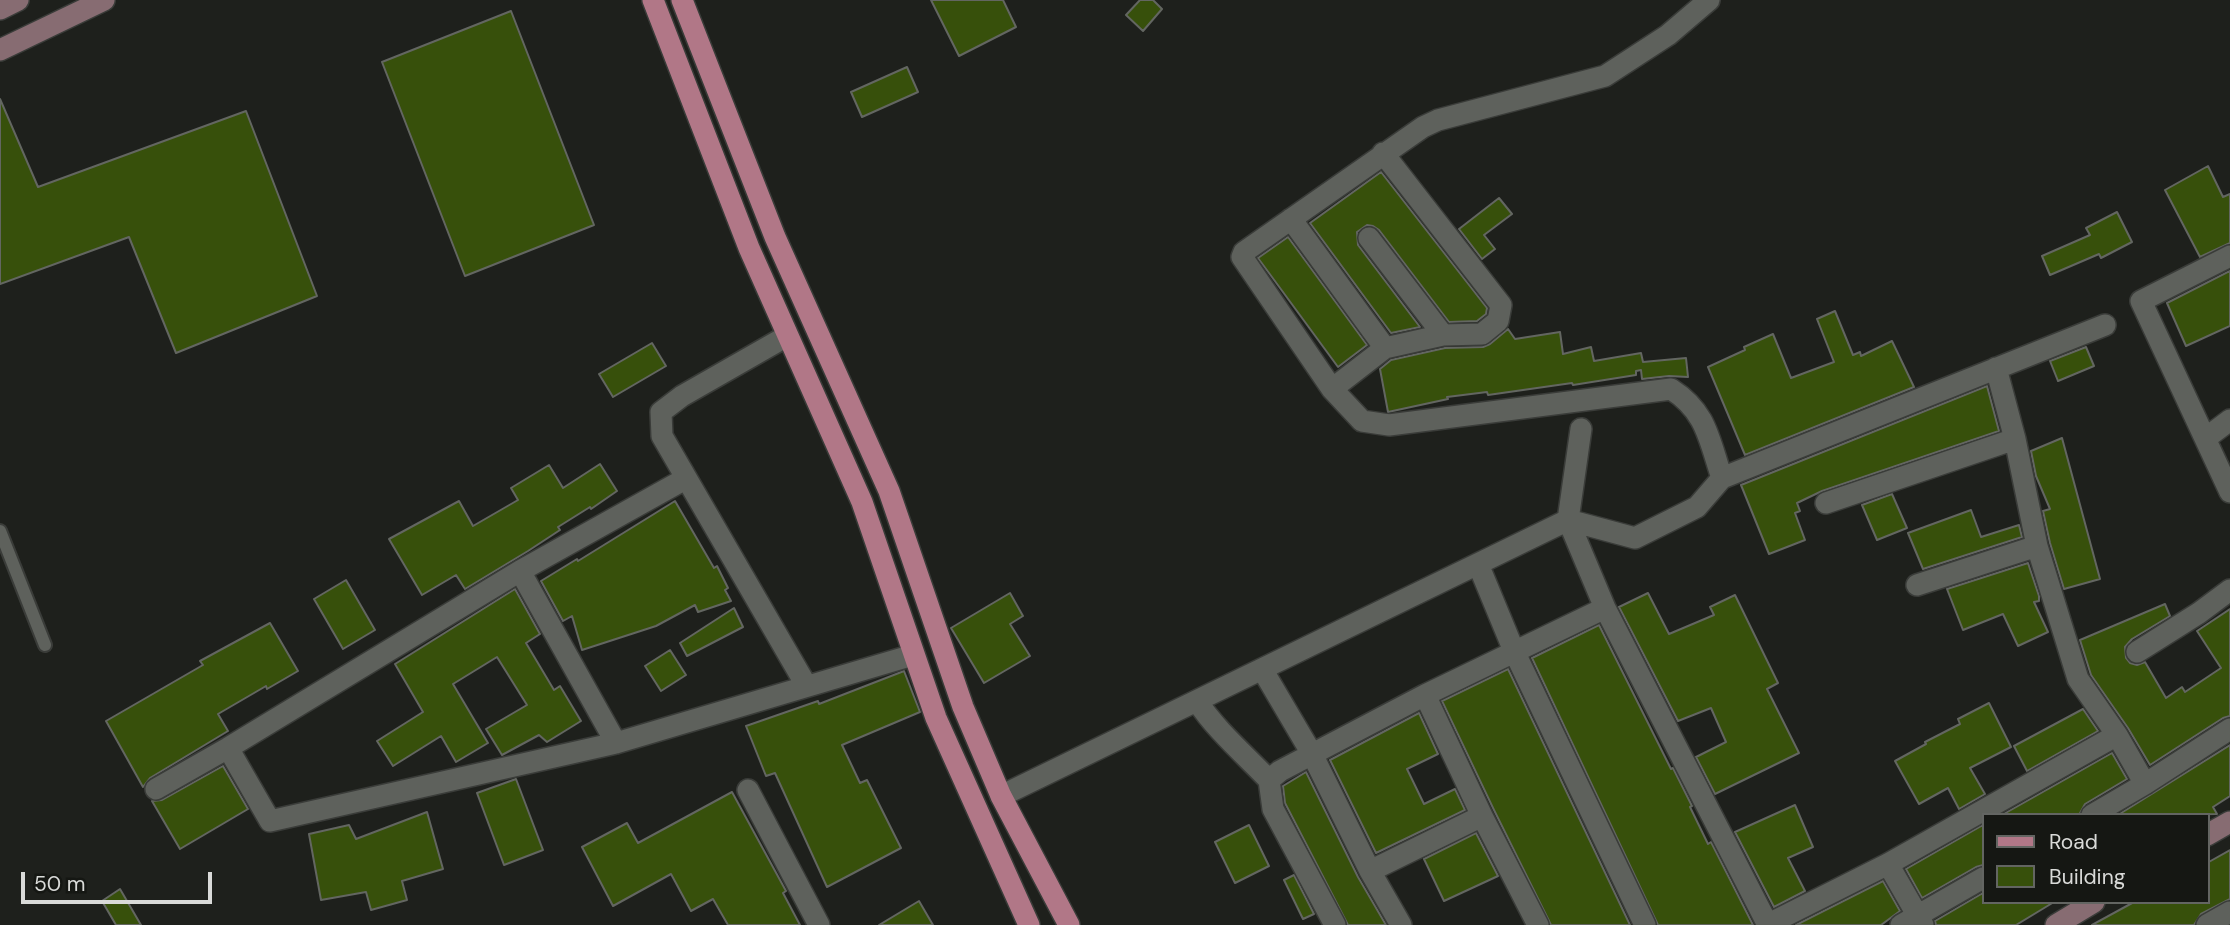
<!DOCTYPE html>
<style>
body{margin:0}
#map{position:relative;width:2230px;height:925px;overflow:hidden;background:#1e201c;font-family:"DM Sans",sans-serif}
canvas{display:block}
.legend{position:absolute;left:1982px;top:813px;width:228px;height:91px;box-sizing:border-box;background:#151713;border:2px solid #636562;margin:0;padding:9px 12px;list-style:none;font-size:21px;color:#d9dad8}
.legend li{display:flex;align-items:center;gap:14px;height:35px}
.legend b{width:35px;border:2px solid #636562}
.scale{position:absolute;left:21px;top:872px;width:191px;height:32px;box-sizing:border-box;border:4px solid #d9dad8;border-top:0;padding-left:9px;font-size:21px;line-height:24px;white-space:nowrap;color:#d9dad8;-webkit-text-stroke:5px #151713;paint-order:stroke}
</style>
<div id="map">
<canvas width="2230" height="925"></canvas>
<ul class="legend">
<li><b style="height:9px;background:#b17787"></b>Road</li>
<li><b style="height:19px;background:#37500b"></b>Building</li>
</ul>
<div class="scale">50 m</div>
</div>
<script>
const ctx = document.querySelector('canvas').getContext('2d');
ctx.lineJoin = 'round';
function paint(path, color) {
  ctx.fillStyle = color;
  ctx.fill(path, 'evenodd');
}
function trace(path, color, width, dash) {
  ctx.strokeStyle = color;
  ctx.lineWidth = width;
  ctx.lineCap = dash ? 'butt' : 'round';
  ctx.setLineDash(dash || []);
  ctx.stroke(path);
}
const building = new Path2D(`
 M931 0H1003L1016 27 959 56Z
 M1140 0H1153L1162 9 1143 31 1126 15Z
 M511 11 594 225 465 276 382 62Z
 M907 67 918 92 862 117 851 92Z
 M0 99 38 187 246 111 317 296 176 353 129 237 0 284Z
 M2208 166 2223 197 2230 194V243L2200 257 2165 190Z
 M1381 172 1487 308 1486 314 1477 321 1449 322 1379 230 1373 226 1367 225 1357 232 1358 245 1420 327 1391 333 1310 223Z
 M1499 198 1512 214 1484 235 1495 249 1482 259 1459 229Z
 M2117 212 2132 242 2101 258 2099 254 2050 275 2042 256 2090 235 2086 228Z
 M1288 237 1367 345 1338 367 1258 258Z
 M2230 271V326L2186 346 2167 303Z
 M1835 311 1853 355 1860 352 1861 356 1892 341 1914 387 1745 455 1708 367 1745 350 1744 347 1773 334 1791 378 1834 362 1817 319Z
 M1508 329 1515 339 1560 332 1563 354 1591 347 1594 361 1641 353 1643 362 1686 358 1688 377 1669 376 1642 379 1641 370 1636 371V375L1573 385 1572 383 1488 395 1487 392 1447 397 1448 399 1388 412 1380 369 1391 360 1445 348 1483 347 1490 344Z
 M652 343 666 366 613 397 599 374Z
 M2086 347 2094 366 2058 381 2050 361Z
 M1987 386 1999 431 1822 491 1797 503 1800 511 1795 513 1805 540 1769 554 1741 485Z
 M2062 438 2100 579 2064 589 2050 543 2043 511 2050 509 2036 476 2031 451Z
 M600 464 617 491 591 509 590 507 558 527 560 530 528 551 465 589 456 575 422 595 389 539 459 501 473 526 518 500 511 488 549 465 563 488Z
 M1892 494 1907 528 1877 540 1862 505Z
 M675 501 714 568 717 566 728 588 725 590 731 601 698 612 695 605 656 626 582 650 572 616 563 621 541 581 577 559 578 561Z
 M1971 510 1981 537 2019 525 2022 537 1923 569 1908 533Z
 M2028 563 2039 596V601L2034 602 2048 632 2018 646 2003 614 1963 630 1947 589Z
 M346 580 375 630 343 649 314 599Z
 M515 589 540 634 526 643 554 690 560 686 581 721 547 742 539 735 502 755 486 729 527 705 497 657 453 684 488 743 456 762 441 736 393 766 377 741 423 712 395 664Z
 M1010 593 1023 616 1010 624 1030 656 984 683 951 628Z
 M1648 593 1669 634 1714 615 1710 607 1735 595 1778 683 1767 689 1799 753 1715 794 1696 757 1726 742 1711 708 1678 721 1619 607Z
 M2165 604 2170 616 2132 639 2125 647 2126 658 2130 663 2137 665 2145 662 2166 698 2182 687 2185 692 2221 668 2197 631 2230 609V716L2223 718 2150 765 2128 728 2091 675 2080 640Z
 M734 608 743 627 687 656 680 643Z
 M270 623 298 671 267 689 266 686 218 714 228 731 150 778 143 787 106 721 203 665 200 661Z
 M1599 625 1671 769 1673 768 1692 806 1690 807 1708 844 1711 842 1753 925H1658L1532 658Z
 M670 650 686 675 661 691 645 666Z
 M1508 669 1630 925H1551L1494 810 1442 701Z
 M904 671 920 712 842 745 860 783 867 780 901 848 827 887 775 773 766 776 746 726 818 701 819 704Z
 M1989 703 2011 747 1970 768 1985 794 1959 809 1948 788 1919 804 1895 761 1926 744 1925 742 1960 724 1958 719Z
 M2083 709 2098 731 2027 771 2014 746Z
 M1419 713 1438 754 1407 769 1424 804 1455 789 1465 810 1376 853 1330 760Z
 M2230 745V796L2213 807 2217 814 2118 815Z
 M2112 753 2127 779 2085 804 2079 815H2002Z
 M223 766 248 809 180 849 152 801 162 800Z
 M1306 772 1358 877 1386 925H1348L1285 803 1283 786Z
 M516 779 543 850 504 865 477 793Z
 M732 792 786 891 783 893 800 925H728L713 899 691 911 671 874 613 906 582 847 627 823 638 843Z
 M1795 805 1813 847 1788 858 1805 891 1774 907 1735 832Z
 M427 812 443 869 402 881 407 900 371 910 366 892 321 900 309 834 349 825 356 839Z
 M1249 825 1269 866 1235 883 1215 842Z
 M1983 825V865L1976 867 1922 898 1906 869Z
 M1476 833 1498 876 1444 901 1424 859Z
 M2230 850V899L2201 914 2194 925H2092L2134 902H2207V863Z
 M1294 875 1314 914 1303 919 1284 880Z
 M1883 881 1900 911 1881 925H1796Z
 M120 889 141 925H116L102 901Z
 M1983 893V902H2054L2016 925H1936L1935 921Z
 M919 901 933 925H879Z`);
paint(building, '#37500b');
trace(building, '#636661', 2);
const lane = new Path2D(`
 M0 531 45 645`);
const street = new Path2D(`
 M1709 0 1668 35 1605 76 1438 120 1423 127 1244 252 1242 257 1332 389 1362 421 1389 425 1671 389C1707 412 1709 440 1722 478
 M1291 219 1385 348
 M1369 238 1443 335
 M2230 256 2141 301 2230 492
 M787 336 682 396 661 412 662 436 806 685
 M1996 368 2015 439 2037 546 2078 679 2117 735 2145 784
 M1332 389 1385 348 1443 335 1482 334 1498 321 1501 305 1383 153
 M1581 429 1568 520 1605 608 1768 925
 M2206 438 2230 420
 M1826 503 2015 439
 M1478 564 1514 651 1645 925
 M520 571 616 743
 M1917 585 2037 546
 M2137 652 2199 613 2230 590
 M1262 669 1312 754 1370 871 1401 925
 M1425 695 1482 816 1538 925
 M1197 701C1215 729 1245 755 1269 780
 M228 748 270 821 616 743 913 655
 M156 789 228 748 520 571 685 479
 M748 790 819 925
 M1001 796 1568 520 1635 538 1697 507 1722 478 2105 325
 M2092 815 2145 784 2230 729
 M1888 864 1923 925
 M1370 871 1482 816
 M1335 925 1273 809 1269 780 1280 771 1425 695 1605 608
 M1767 925 1888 864 2117 735
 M1901 925 1983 878
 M2207 925 2230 912`);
const secondary = new Path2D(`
 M0 9 18 0
 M0 50 104 0
 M2207 835 2230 822
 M2056 925 2094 902`);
const primary = new Path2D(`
 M653 0 749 248 862 502 936 718 1029 925
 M682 0 775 237 889 491 963 707 1001 796 1069 925`);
trace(lane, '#3a3c39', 16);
trace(street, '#3a3c39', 24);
trace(secondary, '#3a3c39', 24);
trace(primary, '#3a3c39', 24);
trace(lane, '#5e615c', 12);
trace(street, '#5e615c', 21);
trace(secondary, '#876c72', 21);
trace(primary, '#b17787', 21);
</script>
